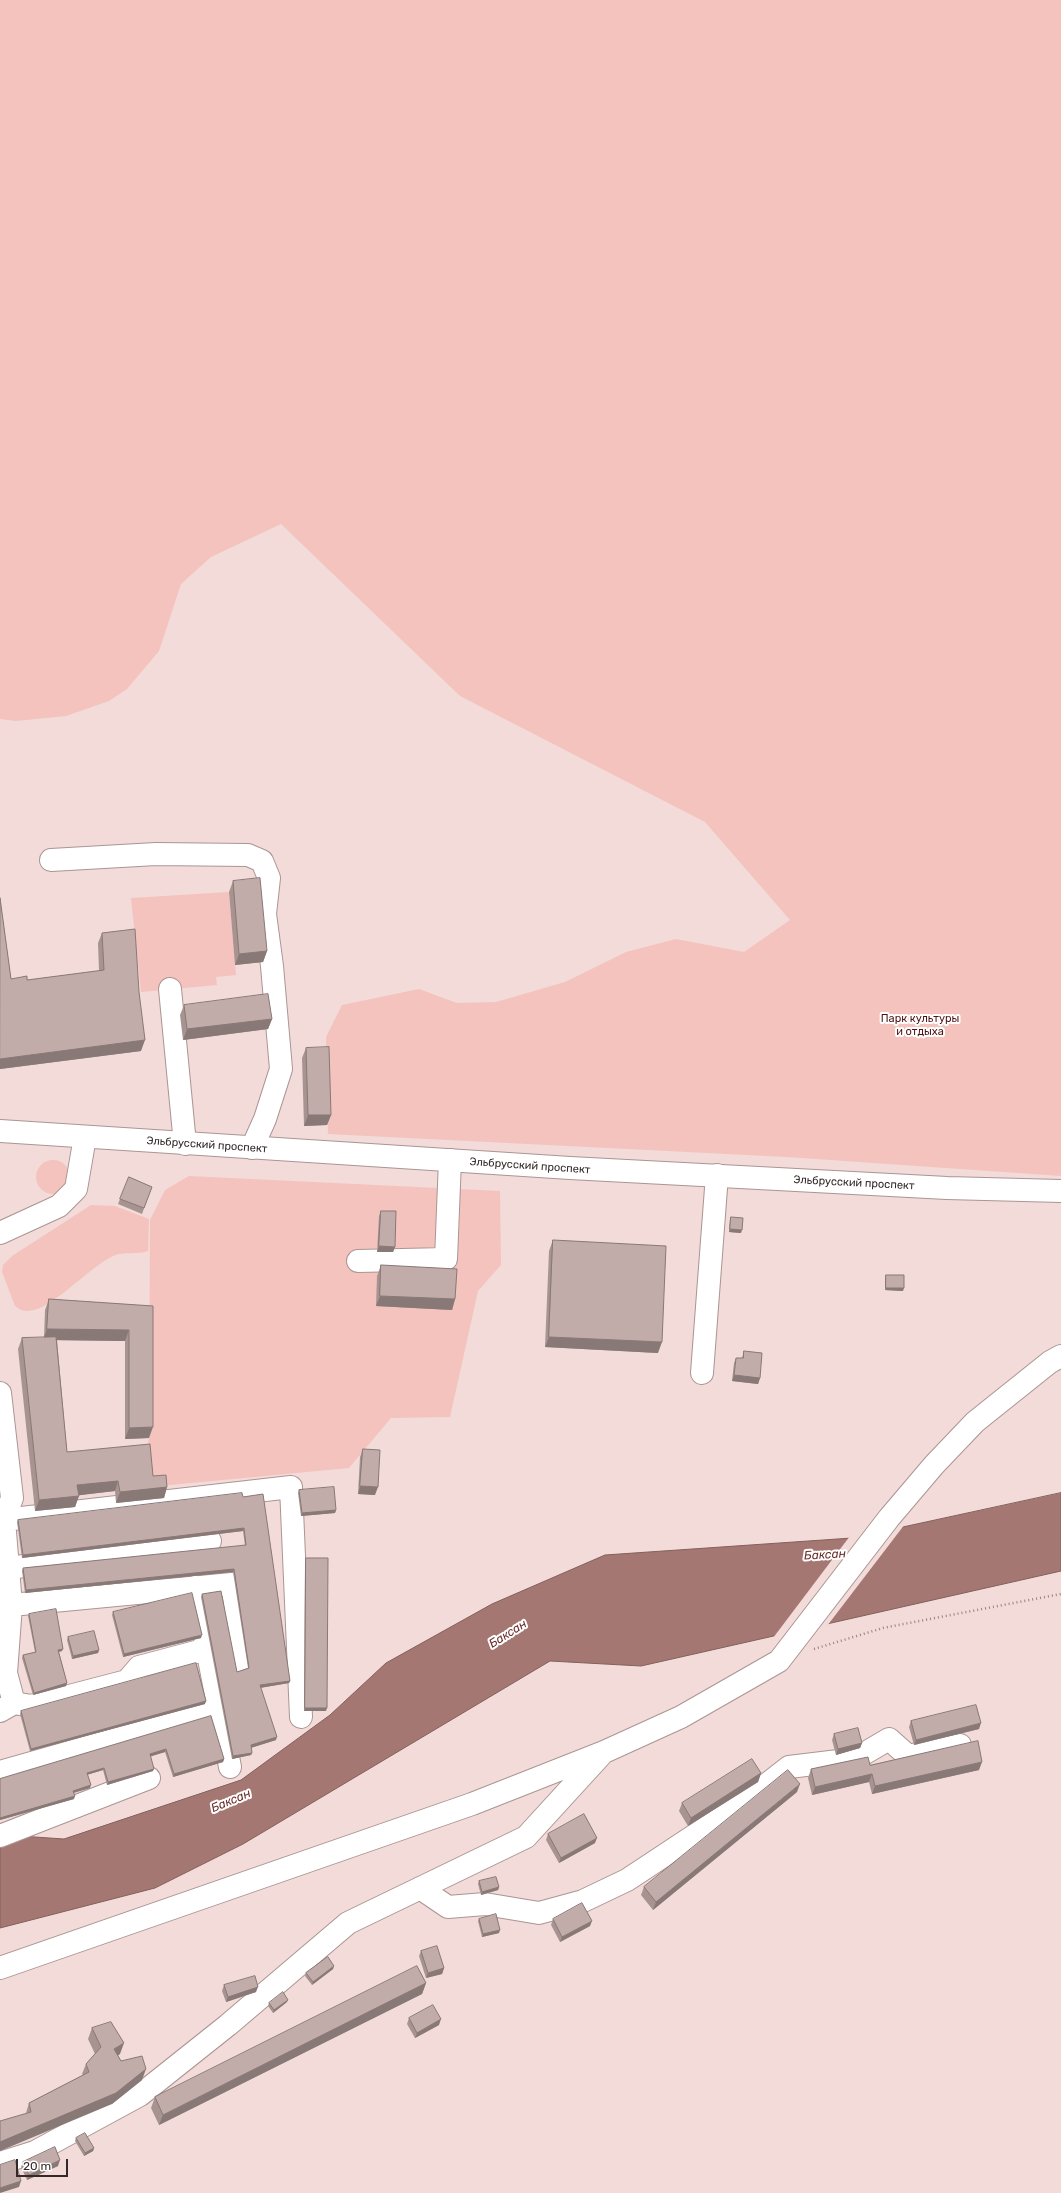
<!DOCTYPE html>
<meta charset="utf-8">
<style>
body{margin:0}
#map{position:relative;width:1061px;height:2193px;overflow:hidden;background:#f2dbd8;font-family:Rubik,sans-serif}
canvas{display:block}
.scale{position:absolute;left:16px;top:2159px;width:52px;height:18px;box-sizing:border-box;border:2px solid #322928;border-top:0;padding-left:5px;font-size:12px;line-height:14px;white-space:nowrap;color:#322928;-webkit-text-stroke:3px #fff;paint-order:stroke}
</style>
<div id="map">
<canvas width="1061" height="2193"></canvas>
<div class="scale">20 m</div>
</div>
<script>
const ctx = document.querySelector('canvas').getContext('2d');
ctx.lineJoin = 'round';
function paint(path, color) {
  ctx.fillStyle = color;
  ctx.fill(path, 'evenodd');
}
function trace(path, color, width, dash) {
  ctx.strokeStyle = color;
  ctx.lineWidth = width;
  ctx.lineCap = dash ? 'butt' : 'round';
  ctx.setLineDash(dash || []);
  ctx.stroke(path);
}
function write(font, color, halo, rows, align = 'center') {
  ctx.font = font + ' Rubik,sans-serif';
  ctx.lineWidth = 4;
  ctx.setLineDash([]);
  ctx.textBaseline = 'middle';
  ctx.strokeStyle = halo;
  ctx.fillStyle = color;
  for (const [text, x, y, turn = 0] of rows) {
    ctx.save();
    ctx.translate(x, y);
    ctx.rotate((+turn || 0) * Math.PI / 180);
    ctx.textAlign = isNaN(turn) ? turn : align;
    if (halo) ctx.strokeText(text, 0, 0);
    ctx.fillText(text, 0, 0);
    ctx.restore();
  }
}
paint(new Path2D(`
 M0 0H1061V1176L787 1157 328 1134 326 1037 342 1005 419 989 457 1003 496 1002 565 982 626 952 676 939 744 952 790 920 705 822 460 696 281 524 211 557 181 584 159 651 127 689 109 701 66 716 16 721 0 719Z
 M229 892 236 975 216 977 217 985 141 992 131 898Z
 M36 1177a17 17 0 1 1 34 0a17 17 0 1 1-34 0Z
 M189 1176 500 1191 501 1265 478 1291 450 1417 391 1418 349 1468 149 1487 146 1455 149 1438 150 1220 165 1190Z
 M91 1205 115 1206 149 1219 148 1251C137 1255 124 1251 113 1256 89 1267 49 1313 26 1311 22 1311 18 1308 15 1306L2 1272 3 1265 12 1256Z`), '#f4c3be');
const water = new Path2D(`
 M1061 1493V1571L641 1666 550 1661 243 1844 155 1888 0 1928V1843L20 1836 64 1839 241 1780 330 1715 386 1663 492 1604 605 1555 852 1538Z`);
paint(water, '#a57772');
trace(water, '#82605c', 1);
paint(new Path2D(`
 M905 1524 827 1626 773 1638 850 1536Z`), '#f2dbd8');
const minor = new Path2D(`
 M51 860 156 854 248 855 262 861 269 878 265 914 272 966 281 1069 265 1119 252 1148
 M170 989 185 1144
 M0 1233 59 1206 76 1189 85 1137
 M358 1261 446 1259 450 1160
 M702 1373 717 1175
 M0 1393 12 1498 4 1520 0 1522
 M9 1568 210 1541
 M195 1587 230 1767
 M11 1605 232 1584 244 1665
 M14 1703 31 1706 127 1681 139 1667 207 1649
 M0 1711 14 1703 6 1673 11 1605 4 1520 291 1487 301 1717
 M0 1772 218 1710
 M0 1836 149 1778
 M420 1888 448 1907 485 1904 539 1913 583 1901 627 1880 739 1806 789 1767 855 1759 889 1739 908 1756 960 1745
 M0 1968 472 1804 604 1752 681 1717 779 1661 889 1518 934 1465 975 1422 1050 1362 1061 1356
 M0 2163 35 2152 140 2095 228 2025 348 1923 526 1837 601 1755`);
const major = new Path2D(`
 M0 1131 570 1168 947 1188 1061 1191`);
trace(minor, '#ab9593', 24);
trace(major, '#ab9593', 24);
trace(new Path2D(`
 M814 1649 883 1628 1061 1594`), '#958583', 2.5, [1, 3]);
trace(minor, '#fff', 22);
trace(major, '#fff', 22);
paint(new Path2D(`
 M233 881 267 951 263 962 235 965 229 892Z
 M0 898 11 979 27 980 99 971 98 943 102 933 141 1051 0 1069Z
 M184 1005 272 1019 268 1029 183 1040 180 1015Z
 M306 1048 331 1115 327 1125 304 1126 302 1058Z
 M129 1177 152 1187 142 1214 118 1204Z
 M381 1211 395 1247 393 1252H377L379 1216Z
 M731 1217 741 1233 729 1232 730 1220Z
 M553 1240 658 1353 545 1347 549 1251Z
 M381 1265 455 1299 452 1310 376 1306 377 1276Z
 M886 1275 903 1291 885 1290V1278Z
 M49 1299 153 1306 149 1438 125 1439V1341L57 1340 67 1452 153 1476 167 1487 164 1498 116 1503 115 1491 79 1495 75 1507 35 1511 18 1349 22 1338H44L45 1310Z
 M744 1351 760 1378 758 1384 732 1381 734 1363 736 1358H742Z
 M363 1449 375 1495 358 1494 360 1457Z
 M299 1490 336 1510 335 1513 301 1516 298 1493Z
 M243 1497 290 1681 289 1683 260 1688 276 1740 251 1748 252 1753 251 1755 232 1759 201 1597 202 1594 237 1672 248 1668 233 1572 25 1593 22 1571 23 1568 245 1546 243 1531 22 1558 17 1522 18 1520Z
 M306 1558 326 1711H304L305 1561Z
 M113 1612 201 1638 123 1657 112 1615Z
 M29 1614 62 1651 59 1652 67 1683 66 1686 33 1695 22 1658 23 1655 35 1652 28 1616Z
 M68 1637 99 1650 98 1653 72 1659 67 1640Z
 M205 1704 30 1751 20 1714 21 1711Z
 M211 1716 224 1759 223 1762 173 1777 165 1752 150 1756 153 1771 107 1785 103 1770 87 1775 90 1788 74 1793V1799L0 1820V1779Z
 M911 1721 979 1729 914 1745 909 1727Z
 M834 1734 862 1743 860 1748 836 1755 832 1740Z
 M870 1765 979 1770 872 1794 869 1782 812 1795 808 1778 811 1769Z
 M761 1773 758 1782 688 1826 679 1811 682 1803Z
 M797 1792 653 1910 641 1895 644 1887Z
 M548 1834 595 1843 559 1863 546 1840Z
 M479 1881 499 1887 498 1890 481 1895 478 1884Z
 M479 1919 499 1933 482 1937 478 1921Z
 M553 1919 590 1926 560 1942 551 1925Z
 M421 1951 444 1968 442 1974 426 1978 419 1956Z
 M334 1966 333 1969 312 1985 305 1976 306 1973Z
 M426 1983 422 1994 159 2125 151 2108 155 2097Z
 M224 1985 256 1992 226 2002 222 1991Z
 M287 2002 273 2013 268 2006 269 2003Z
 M409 2018 439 2025 415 2038 407 2024Z
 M92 2028 120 2054 118 2055 121 2061 142 2080 112 2104 26 2113 29 2103 83 2075 82 2074 86 2064 95 2054 88 2039Z
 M76 2138 94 2148 93 2151 84 2156 75 2141Z
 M23 2162 58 2166 27 2180 21 2167Z`), '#a79491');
paint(new Path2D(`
 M267 951 263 962 235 965 239 954Z
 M272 1019 268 1029 183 1040 187 1029Z
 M145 1040 141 1051 0 1069V1059Z
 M308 1115H331L327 1125 304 1126Z
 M730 1229 742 1230 741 1233 729 1232Z
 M379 1246 395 1247 393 1252H377Z
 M886 1288H904L903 1291 885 1290Z
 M380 1296 455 1299 452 1310 376 1306Z
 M47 1329 129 1330 125 1341 43 1340Z
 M549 1337 662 1342 658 1353 545 1347Z
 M734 1375 760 1378 758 1384 732 1381Z
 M153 1427 149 1438 125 1439 129 1428Z
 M118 1481 115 1491 73 1496 77 1485Z
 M360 1486 378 1487 375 1495 358 1494Z
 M167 1487 164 1498 116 1503 120 1492Z
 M79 1496 75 1507 35 1511 39 1500Z
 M336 1510 335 1513 301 1516 302 1513Z
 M244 1528 243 1531 22 1558 23 1555Z
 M234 1569 233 1572 25 1593 26 1590Z
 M202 1635 201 1638 123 1657 124 1654Z
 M63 1649 62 1651 57 1652 58 1650Z
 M99 1650 98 1653 72 1659 73 1656Z
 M290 1681 289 1683 259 1688 260 1685Z
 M67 1683 66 1686 33 1695 34 1693Z
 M206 1701 205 1704 30 1751 31 1749Z
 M305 1708H327L326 1711H304Z
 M981 1723 979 1729 914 1745 916 1740Z
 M277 1737 276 1740 250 1748 251 1745Z
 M862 1743 860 1748 836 1755 838 1749Z
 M166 1749 165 1752 149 1757 150 1754Z
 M252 1753 251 1755 232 1759 233 1756Z
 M224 1759 223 1762 173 1777 174 1774Z
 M982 1762 979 1770 872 1794 875 1786Z
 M104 1768 103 1770 86 1775 87 1773Z
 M154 1769 153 1771 107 1785 108 1782Z
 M761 1773 758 1782 688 1826 691 1818Z
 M872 1774 869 1782 812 1795 815 1787Z
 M800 1784 797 1792 653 1910 656 1902Z
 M91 1785 90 1788 72 1793 73 1791Z
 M75 1796 74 1799 0 1820V1818Z
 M597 1838 595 1843 559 1863 561 1858Z
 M499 1887 498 1890 481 1895 482 1892Z
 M592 1921 590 1926 560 1942 562 1937Z
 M500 1930 499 1933 482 1937 483 1934Z
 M334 1966 333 1969 312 1985 313 1982Z
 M444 1968 442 1974 426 1978 428 1973Z
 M426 1983 422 1994 159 2125 163 2115Z
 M258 1987 256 1992 226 2002 228 1997Z
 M288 2000 287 2002 273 2013 274 2010Z
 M441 2019 439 2025 415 2038 417 2033Z
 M124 2043 120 2054 111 2059 114 2049Z
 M146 2069 142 2080 112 2104 0 2151V2142Z
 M94 2148 93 2151 84 2156 85 2153Z
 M60 2160 58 2166 27 2180 29 2175Z
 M21 2181 19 2187 0 2193V2188Z`), '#887876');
const building = new Path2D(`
 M260 878 267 951 239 954 233 881Z
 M0 898 11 979 27 976V980L104 970 102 933 135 929 139 992 145 1040 0 1059Z
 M268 994 272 1019 187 1029 184 1005Z
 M329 1047 331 1115H308L306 1048Z
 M129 1177 152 1187 144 1208 120 1199Z
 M381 1211H396L395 1247 379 1246Z
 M731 1217 743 1218 742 1230 730 1229Z
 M553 1240 666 1246 662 1342 549 1337Z
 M381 1265 457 1269 455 1299 380 1296Z
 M886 1275H904V1288H886Z
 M49 1299 153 1306V1427L129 1428V1330L47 1329Z
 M56 1337 67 1452 150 1444 153 1476 166 1475 167 1487 120 1492 118 1481 77 1485 79 1496 39 1500 22 1338Z
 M744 1351 762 1353 760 1378 734 1375 736 1358H743Z
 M363 1449 380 1450 378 1487 360 1486Z
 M334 1487 336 1510 302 1513 299 1490Z
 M242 1493 243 1497 263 1494 290 1681 260 1685 277 1737 251 1745 252 1753 233 1756 202 1594 221 1591 237 1672 249 1668 234 1569 26 1590 23 1568 246 1545 244 1528 23 1555 18 1520Z
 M306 1558H328L327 1708H305Z
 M192 1593 202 1635 124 1654 113 1612Z
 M56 1609 63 1649 58 1650 67 1683 34 1693 23 1655 36 1652 29 1614Z
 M94 1631 99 1650 73 1656 68 1637Z
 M196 1663 206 1701 31 1749 21 1711Z
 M976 1705 981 1723 916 1740 911 1721Z
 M211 1716 224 1759 174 1774 166 1749 150 1754 154 1769 108 1782 104 1768 87 1773 91 1785 73 1791 75 1796 0 1818V1779Z
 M858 1728 862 1743 838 1749 834 1734Z
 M978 1741 982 1762 875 1786 872 1774 815 1787 811 1769 868 1757 870 1765Z
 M752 1759 761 1773 691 1818 682 1803Z
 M788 1770 800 1784 656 1902 644 1887Z
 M584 1814 597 1838 561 1858 548 1834Z
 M496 1877 499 1887 482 1892 479 1881Z
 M582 1903 592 1921 562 1937 553 1919Z
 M496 1914 500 1930 483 1934 479 1919Z
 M437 1946 444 1968 428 1973 421 1951Z
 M328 1957 334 1966 313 1982 306 1973Z
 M417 1966 426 1983 163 2115 155 2097Z
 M255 1976 258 1987 228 1997 224 1985Z
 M283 1992 288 2000 274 2010 269 2003Z
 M433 2005 441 2019 417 2033 409 2018Z
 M111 2022 124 2043 114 2049 121 2061 142 2056 146 2069 116 2093 0 2142V2121L31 2112 29 2103 89 2072 86 2064 101 2047 92 2028Z
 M85 2133 94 2148 85 2153 76 2138Z
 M55 2147 60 2160 29 2175 23 2162Z
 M15 2160 21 2181 0 2188V2165Z`);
paint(building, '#c2aca9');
trace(building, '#887876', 1);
write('11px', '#4d1211', '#fff', [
 ["Парк культуры",920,1019],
 ["и отдыха",920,1032]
]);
write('11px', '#322928', '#fff', [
 ["Эльбрусский проспект",207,1145,4],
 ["Эльбрусский проспект",530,1166,4],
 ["Эльбрусский проспект",854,1183,3]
]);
write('italic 12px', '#6a2d29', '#fff', [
 ["Баксан",825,1555,-3],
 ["Баксан",508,1634,-32],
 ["Баксан",231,1801,-23]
]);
</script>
